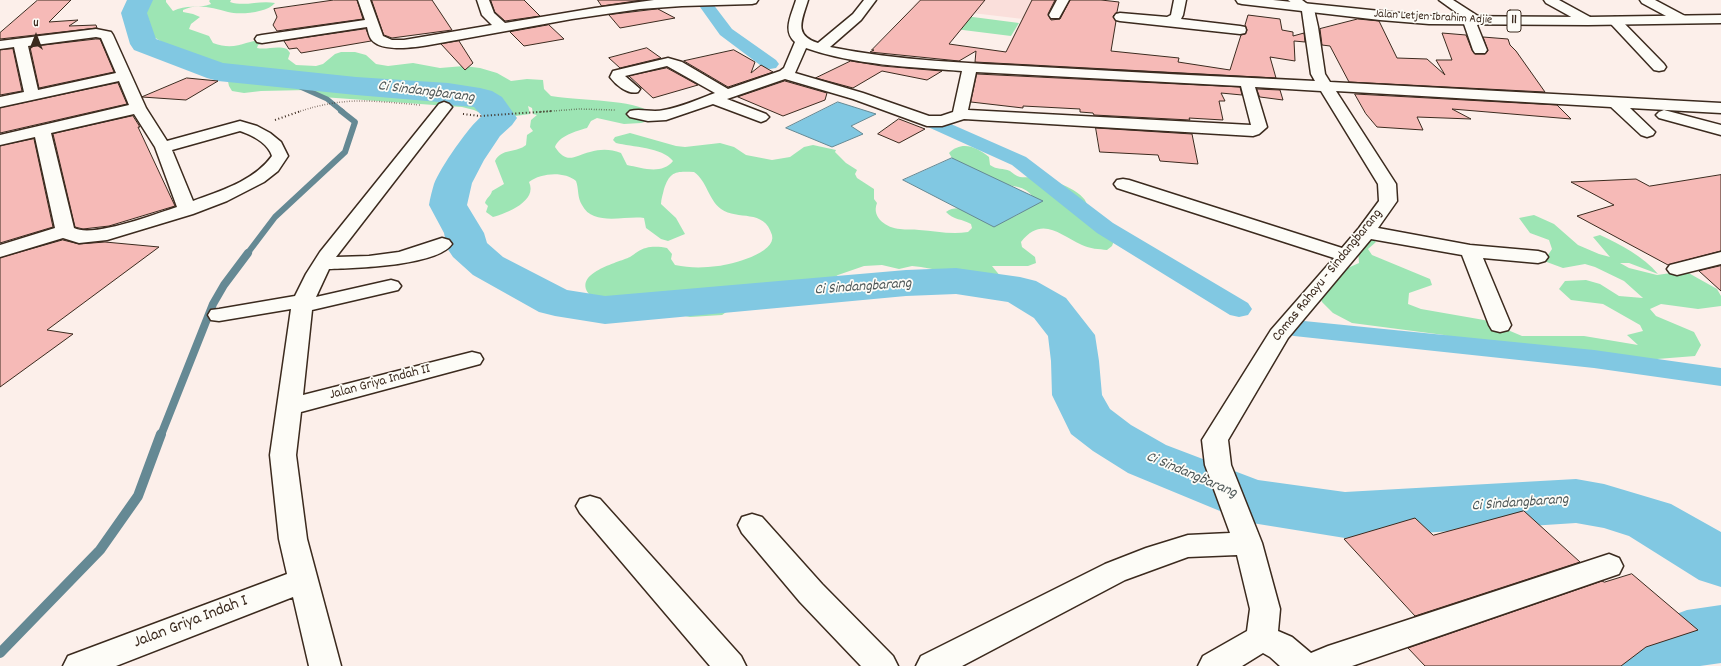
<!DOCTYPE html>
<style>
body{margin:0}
#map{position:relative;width:1721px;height:666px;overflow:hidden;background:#fcefea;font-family:Dekko,sans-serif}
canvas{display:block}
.north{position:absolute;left:16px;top:16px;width:40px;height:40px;-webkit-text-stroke:3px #fdfcf7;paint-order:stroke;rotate:0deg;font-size:11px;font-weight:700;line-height:16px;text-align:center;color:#3b2a1e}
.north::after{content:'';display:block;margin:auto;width:14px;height:18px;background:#3b2a1e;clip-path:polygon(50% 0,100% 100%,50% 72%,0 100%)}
</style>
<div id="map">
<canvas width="1721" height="666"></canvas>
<div class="north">U</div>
</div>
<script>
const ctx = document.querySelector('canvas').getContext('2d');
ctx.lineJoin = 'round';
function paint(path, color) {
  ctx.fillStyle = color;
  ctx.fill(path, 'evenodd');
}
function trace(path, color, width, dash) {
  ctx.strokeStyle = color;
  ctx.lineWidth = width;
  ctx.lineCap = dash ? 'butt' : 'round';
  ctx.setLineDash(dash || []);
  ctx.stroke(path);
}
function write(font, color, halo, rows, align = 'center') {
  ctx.font = font + ' Dekko,sans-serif';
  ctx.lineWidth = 3.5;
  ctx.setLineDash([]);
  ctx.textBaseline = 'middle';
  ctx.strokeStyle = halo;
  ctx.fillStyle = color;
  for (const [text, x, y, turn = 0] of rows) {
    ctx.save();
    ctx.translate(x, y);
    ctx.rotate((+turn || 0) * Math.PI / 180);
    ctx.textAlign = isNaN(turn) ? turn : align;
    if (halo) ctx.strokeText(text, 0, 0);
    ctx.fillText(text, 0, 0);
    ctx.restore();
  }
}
paint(new Path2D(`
 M919 0H1068L1057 23 913 6Z`), '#fadfdb');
paint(new Path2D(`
 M127 0H166V2L173 11C186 4 199 9 211 4L209 1 210 0H231L230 2C245 7 259 0 275 3 267 13 239 15 228 12 213 8 197 3 183 10V12L193 14 200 17 191 24 189 29 209 36 213 43C240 53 248 36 272 41L258 45 257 48C267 50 277 45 287 49L290 53 288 59 296 65 316 66 323 64 335 54 341 52H355L366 55 376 64 388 66 413 63 440 68 464 66 480 68 497 73 511 81 527 79 543 80 544 89 551 96 558 97C579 100 635 100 650 112 653 113 654 117 655 119L641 123 624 124 597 118 591 121 587 128C576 131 559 136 555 147 567 165 574 156 590 152 601 149 610 149 621 153L627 165C642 168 662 175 673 161 662 147 632 147 616 143L613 140 615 137 630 133 676 146 685 147 720 143 734 147 746 155 772 160 790 157 804 147 813 145 836 150 835 152 846 163 857 170 855 174 857 178 874 189V199L877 203C871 218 887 228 900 229 906 230 913 229 919 230 936 231 951 235 968 232L972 228 971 224C963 219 953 220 946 212 961 200 991 221 1008 218 1014 217 1018 215 1022 211 1028 207 1030 205 1033 197 1023 183 1007 187 993 183 978 178 964 168 950 162L952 158 949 153C962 140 977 147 989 157L990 165C997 170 1003 168 1010 171 1013 173 1016 176 1020 177 1027 178 1032 176 1038 177 1051 179 1085 191 1087 205 1087 209 1084 213 1083 217 1092 227 1106 230 1114 241L1112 246 1107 250C1099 249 1090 249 1082 245 1060 235 1042 215 1021 242L1022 247 1035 257 1036 263 1028 266H992L1001 277 983 283 965 279 949 272 921 267 912 266 899 269 882 265 864 266 838 275 824 284 816 287 771 289 760 291 751 295 722 315 690 317 671 313 632 302 589 294C573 273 617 263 630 257 635 254 640 249 646 248 653 246 661 247 667 248L672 254 671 259 675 265C689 268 703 268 718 266 730 265 777 253 772 235 764 208 738 221 721 209 708 199 707 181 694 172 676 171 670 171 664 189 663 194 661 199 661 204L676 218 685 234 668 241 661 239 646 228 644 218C626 215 593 227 582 205 577 197 579 189 576 181 564 171 541 173 529 182 538 201 507 213 493 217L486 212 488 206 485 203C486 198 491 196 492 191L504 184 495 161C501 148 517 153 526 145L527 135 533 131 530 127 531 120 537 115 533 114 532 108 528 106 530 114 493 119 474 110 462 107 322 97 312 94 308 90 261 91 244 93 232 91 229 86 227 77C209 67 171 70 160 55L163 46 162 42 136 26 133 23 138 15 128 6 129 3Z
 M942 13 1019 23 1011 36 931 26Z
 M1534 215 1554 224 1578 245 1599 254 1610 257 1593 237 1600 235C1621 245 1643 256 1658 274L1629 263H1620L1629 268 1657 275 1685 271 1717 289 1721 296V306L1698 309 1661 304 1650 309 1656 316 1694 332 1701 345 1695 356 1594 364 1552 361 1467 343 1444 335 1352 323 1333 313 1322 302 1317 285 1321 280 1359 263 1357 237 1372 239 1376 242 1368 249 1372 255 1430 279 1432 285 1409 293 1408 304 1421 309 1484 320 1522 336H1584L1638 345 1627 335 1643 331 1640 325 1603 304 1571 300 1559 289 1565 281 1586 280 1600 284 1619 296 1643 298 1624 281 1595 267 1585 264 1563 268 1544 261 1552 249 1549 240 1530 233 1519 218Z`), '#9de5b4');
const water = new Path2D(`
 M838 102 876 114 851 126 863 134 832 147 786 128Z
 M952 158 1043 201 994 227 903 180Z`);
paint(water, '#81c8e2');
trace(water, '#658994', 1);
trace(new Path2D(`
 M278 77 327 99 343 112`), '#658994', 5);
trace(new Path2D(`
 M247 254 275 217 345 152 355 122 341 111`), '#658994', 6);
trace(new Path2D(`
 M161 435 213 304 224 285 248 253`), '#658994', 8);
trace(new Path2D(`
 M0 653 100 550 138 496 161 434`), '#658994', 10);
paint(new Path2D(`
 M708 2 713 4 732 29 776 60 779 64 776 68 770 69 764 68 720 35 700 7 703 4Z
 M935 117 1026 157 1113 223 1248 303 1252 309 1248 315 1239 317 1230 315 1097 233 1012 165 928 127 925 123 928 119Z
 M1294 320 1594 350 1721 368V386L1594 368 1294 336 1285 334 1281 328 1285 322Z`), '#81c8e2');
paint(new Path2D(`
 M127 0H153L147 13 156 39 223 63 356 77 448 83 480 88 492 91 502 97 517 118 512 125 500 136 484 160 472 183 467 205 484 233 487 243 503 257 567 290 605 296 906 270 956 268 1020 277 1036 281 1066 298 1095 335 1099 361 1102 395 1110 409 1131 425 1166 445 1258 480 1345 492 1576 479 1604 484 1671 504 1721 532V587L1699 580 1629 536 1604 528 1576 523 1345 538 1252 523 1232 516 1128 473 1093 451 1071 434 1052 395 1051 361 1048 336 1034 318 1008 302 956 294 906 296 605 324 555 316 539 312 473 275 453 257 447 248 444 233 429 205C430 198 432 191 434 184 440 168 469 126 482 116L474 107 450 105 439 102 356 95 218 81 207 78 134 50 130 44 121 13Z
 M1721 605V663L1700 666H1598L1608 644 1663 619 1687 610Z`), '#81c8e2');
const building = new Path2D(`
 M38 0H71L49 22 78 20 69 26 96 25 97 28 0 39V33Z
 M334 0H357L363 19 277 31 273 25 277 17 274 9Z
 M372 0H432L452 30 392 38 384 35Z
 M491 0H524L540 16 505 21 495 12Z
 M598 0H642L602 6Z
 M921 0H985L949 44 1006 52 1032 0H1055L1048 14 1051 20 1060 19 1070 0H1101L1119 2 1117 12 1113 16 1116 21 1111 51 1179 58 1178 62 1230 70 1241 35 1245 34 1247 30 1245 25 1248 15 1280 19 1282 30 1293 32V36L1304 33 1305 42 1294 41 1295 61 1270 57 1276 78 975 62 976 51 959 61 870 52 874 50H872Z
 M658 9 675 18 620 28 609 15Z
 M1358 19 1379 21 1397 58 1427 59 1445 75 1436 60H1452L1442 33 1466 35 1472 50 1475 54H1485L1488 51 1483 37 1508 39 1510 45 1516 51 1545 92 1349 82 1330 46 1322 45 1320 29Z
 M549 25 564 39 524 46 510 32Z
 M366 29 371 41 301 53 297 48 289 49 284 41Z
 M96 39H100L114 72 39 88 30 47Z
 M459 41 473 63 465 70 441 44Z
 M647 48 661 58 620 68 609 58Z
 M13 49 22 91 0 95V50Z
 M734 50 755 62 751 73 761 65 773 72 728 87 684 61Z
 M851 61 882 66 942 71 927 80 882 71 853 88 816 78Z
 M667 68 698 85 653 98 629 76Z
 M977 74 1240 87 1242 95 1221 93 1225 101H1219L1223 120 1189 118 1190 120 1094 115 1093 113 1080 112V109L1023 106V108L971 102Z
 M187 78 218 81 186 100 142 97Z
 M785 81 827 93 825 100 783 116 738 97Z
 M118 83 127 104 0 133V108Z
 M1257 89 1280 90 1283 100 1260 97Z
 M1355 94 1557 105 1571 119 1452 109 1471 119 1417 117 1423 130 1377 127 1366 114Z
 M133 116 140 127H138L175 206 109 226 83 229 75 227 53 134Z
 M899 119 925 129 899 143 878 134Z
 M1096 128 1192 134 1198 164 1160 161 1158 155 1100 152Z
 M34 139 53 227 0 243V146Z
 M1721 175V251L1668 265 1577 216 1614 205 1571 182 1636 179 1649 186Z
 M63 240 79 244 105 242 159 247 47 330 73 334 0 387V258Z
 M1721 266V291L1699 271Z
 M1524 511 1580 562 1415 616 1344 539 1415 518 1433 535Z
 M1632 574 1698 630 1646 647 1621 666H1425L1408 648 1602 581 1604 582Z`);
paint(building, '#f6bab7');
trace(building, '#3b2a1e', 1);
const minor = new Path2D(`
 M358 0H370L383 36 392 40H404L492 25 482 15 477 0H489L494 13 505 23 595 8 654 0H758L756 3 752 4 682 6 640 9 572 19 429 45C415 47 381 53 371 39 369 36 368 31 367 27L262 43 257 42 255 39 257 36 262 35 365 20Z
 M796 0H808C802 20 793 35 818 43L853 14 864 0H876L861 20 830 47C899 61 970 63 1040 67 1132 72 1224 77 1315 81L1311 74 1302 11 1288 0H1302L1314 9 1318 27 1325 74 1330 82 1721 103V113L1630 108 1655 132 1653 135 1647 137 1641 135 1611 107 1336 91 1396 184 1397 201 1378 228 1470 245 1538 251 1545 253 1548 257 1545 261 1538 263 1483 258 1511 325 1508 330 1500 332 1492 330 1489 325 1462 255 1371 239 1288 338 1228 440 1231 465 1262 543 1280 609 1278 631 1292 637 1311 653 1328 646 1609 554 1619 558 1623 566 1619 574 1352 666H1280L1270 657 1263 653 1242 666H1198L1203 656 1247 631 1250 609 1237 555 1188 557 1125 580 962 666H916L921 656 1105 564 1146 548 1188 535 1230 533 1205 465 1202 440 1271 330 1334 258 1117 188 1114 184 1117 180 1123 179 1129 180 1342 248 1359 228 1379 201 1378 184 1321 91 1255 87 1267 127 1259 134 1253 136 964 119 942 126H927L853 99 785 79 727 99 766 114 769 117 766 120 761 122 713 104 666 120 648 121 630 117 627 114 630 111C641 108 652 113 664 110 681 107 699 99 715 93L667 66 625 76 640 89 638 92C628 95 616 85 610 77L613 71 668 58 682 62 728 89 780 71 784 68 795 42C782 31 792 14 796 0ZM806 48C854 65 910 67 962 71L953 112 941 116H929L863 93 795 73ZM976 72 1241 86 1251 125 968 110Z
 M1057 0H1069L1059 18H1051L1049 15Z
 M1174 0H1186L1183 15 1181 19 1240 26 1245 27 1246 30 1245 33 1240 34 1120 21 1116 20 1114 17 1116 14 1120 13 1167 17 1171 15Z
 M1439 0H1453L1481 18 1483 21 1481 24 1477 25 1487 50 1485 53H1475L1473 50 1463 21 1464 18Z
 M1544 0H1559L1592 18 1594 21 1592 24H1584L1546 3Z
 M1640 0H1655L1687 17 1689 20 1687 23H1679L1642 3Z
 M1615 17 1619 18 1664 64 1666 67 1664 70 1659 71 1654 70 1611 24 1609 21 1611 18Z
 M96 29 111 32 113 35 146 108 167 141 240 121 257 126 270 133 281 142 288 156 278 171 264 182 227 201 193 214 107 240 79 243 63 238 0 257V245L55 228 35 137 0 145V135L129 105 119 81 0 107V97L24 92 14 47 0 49V41ZM96 37 101 38 116 73 38 90 28 46ZM134 114 155 147 177 207C155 214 93 238 74 228L51 133ZM240 131C252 135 268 143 272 156 254 181 220 191 193 201L172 150Z
 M444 102 449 104 452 107 336 257 369 256 399 252 442 238 449 240 452 244C437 266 355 268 329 269L316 297 391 280 398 282 401 286 398 290 312 310 303 395 472 352 480 354 483 359 480 364 301 412 296 455 307 539 341 666H309L293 597 116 666H63L68 656 287 574 279 539 270 455 291 309 219 321 211 320 208 315 211 310 219 309 295 296 306 274 320 252 439 104Z
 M1664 110 1721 125V135L1659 118 1656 115 1659 112Z
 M1721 252V264L1677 275 1670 273 1667 269 1670 265Z
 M590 496 600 499 741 656 746 666H710L580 513 576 506 580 499Z
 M752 514 762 517 822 584 893 656 898 666H861L800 602 742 533 738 525 742 517Z`);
const major = new Path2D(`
 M1236 0H1273L1429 16 1588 17 1721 15V23L1588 25 1429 24 1380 20 1242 4 1238 3Z`);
trace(minor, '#3b2a1e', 3);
trace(major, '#3b2a1e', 3);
trace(new Path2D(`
 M298 112C345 96 373 101 420 105
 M539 112 579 109 615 110`), '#3b2a1e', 1.5, [0.5, 2]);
trace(new Path2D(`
 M463 114 480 116 553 111
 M275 120 301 111`), '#3b2a1e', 2, [1, 2.5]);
paint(minor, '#fdfcf7');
paint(major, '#fdfcf7');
write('12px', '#3b2a1e', '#fdfcf7', [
 ["Jalan Letjen Ibrahim Adjie",1433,18,3]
]);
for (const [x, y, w] of [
 [1514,21,14]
]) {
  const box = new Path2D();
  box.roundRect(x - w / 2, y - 11, w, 22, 3);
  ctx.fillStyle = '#fdfcf7';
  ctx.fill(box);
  trace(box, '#3b2a1e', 1);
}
write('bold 13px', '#3b2a1e', null, [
 ["11",1514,21]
]);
write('14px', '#3b2a1e', '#fdfcf7', [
 ["Comas Rahayu - Sindangbarang",1328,276,-51],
 ["Jalan Griya Indah II",380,383,-15]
]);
write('italic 15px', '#505959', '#fdfcf7', [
 ["Ci Sindangbarang",426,93,7],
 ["Ci Sindangbarang",863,288,-4],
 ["Ci Sindangbarang",1191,476,23],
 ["Ci Sindangbarang",1520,504,-4]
]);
write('17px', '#3b2a1e', '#fdfcf7', [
 ["Jalan Griya Indah I",191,623,-21]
]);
</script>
